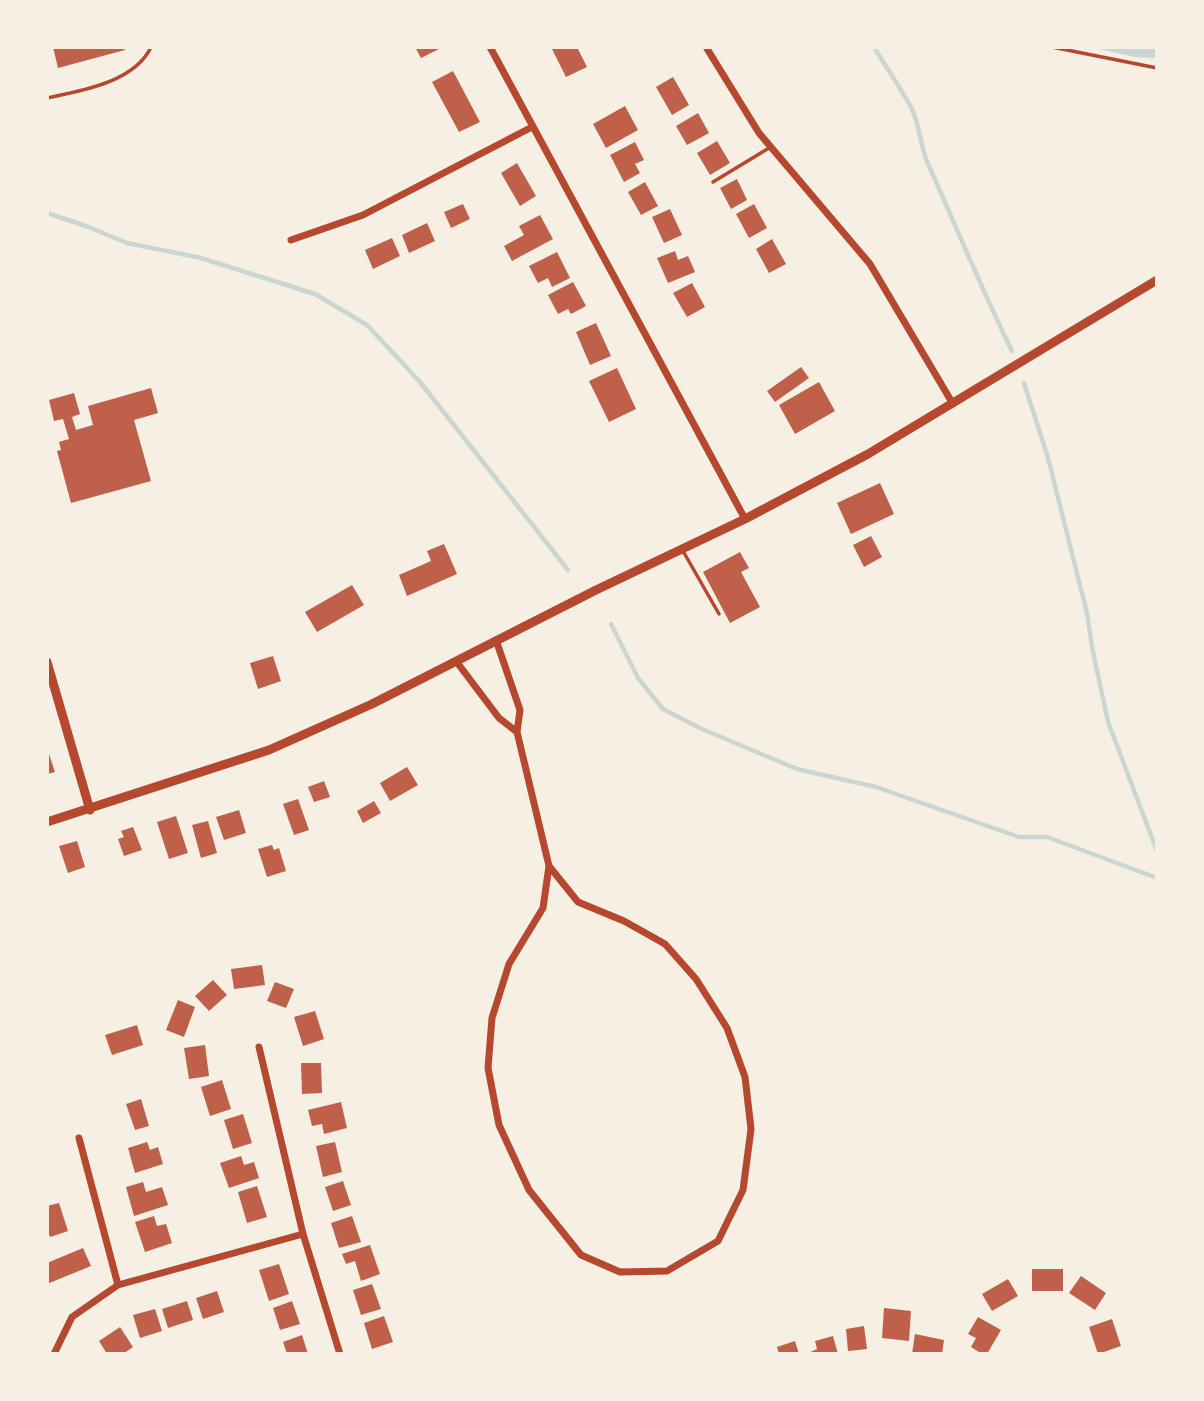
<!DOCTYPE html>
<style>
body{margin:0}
#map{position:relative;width:1204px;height:1401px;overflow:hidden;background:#f6efe4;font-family:"Golos Text",sans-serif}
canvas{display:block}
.frame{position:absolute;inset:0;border:49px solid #f6efe4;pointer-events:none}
</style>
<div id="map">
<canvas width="1204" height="1401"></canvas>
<div class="frame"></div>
</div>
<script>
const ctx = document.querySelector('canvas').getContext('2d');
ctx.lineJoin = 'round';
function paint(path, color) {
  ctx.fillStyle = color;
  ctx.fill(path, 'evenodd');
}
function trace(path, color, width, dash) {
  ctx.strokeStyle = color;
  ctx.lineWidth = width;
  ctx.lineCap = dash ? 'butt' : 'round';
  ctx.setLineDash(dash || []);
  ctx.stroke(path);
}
paint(new Path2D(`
 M1092 47H1157V58L1134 57Z`), '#c9d6d2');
trace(new Path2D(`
 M874 47C886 67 900 87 911 107 920 125 920 146 928 164 956 226 982 290 1012 351
 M47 213 86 226 127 243 201 258 315 294 367 325 420 382 568 570
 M1024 383 1048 458 1087 613 1092 647 1108 722 1157 851
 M611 624 638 678 663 709 702 729 797 769 876 787 1019 837H1047L1157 878`), '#c9d6d2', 4.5);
paint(new Path2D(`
 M53 47H124L125 50 58 68Z
 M415 47H443L421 58Z
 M551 47H577L587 67 566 77Z
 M453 71 480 122 459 132 432 82Z
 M673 77 689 105 672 115 656 87Z
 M625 106 638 130 606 148 593 124Z
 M698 113 709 133 687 145 676 126Z
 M717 141 730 163 710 175 697 153Z
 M635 142 644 160 635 164 640 173 624 182 610 155Z
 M517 163 536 196 520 206 501 173Z
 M737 179 747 200 731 209 720 188Z
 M645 182 658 206 641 215 628 192Z
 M463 204 470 219 451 228 444 212Z
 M754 204 767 228 749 238 736 214Z
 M670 209 682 235 664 243 652 217Z
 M540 215 553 239 512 261 504 246 524 235 519 226Z
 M427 223 435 241 409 253 402 235Z
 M392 238 400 256 373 269 365 250Z
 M772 239 786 264 769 273 756 249Z
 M675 251 678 260 688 256 695 272 668 283 657 258Z
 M557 252 570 278 552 287 548 278 538 283 529 266Z
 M573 282 586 306 571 314 568 309 558 314 548 295Z
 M692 283 705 307 687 317 673 293Z
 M596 323 611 356 590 365 576 332Z
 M801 367 809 378 775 402 767 391Z
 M617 368 636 409 609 422 589 381Z
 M819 382 835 411 795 434 779 405Z
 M151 388 158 413 134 420 151 481 71 503 57 451 61 450 59 442 69 439 63 419 54 421 49 400 74 393 80 414 72 417 76 430 93 425 88 406Z
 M880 483 894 514 851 534 837 503Z
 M871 536 882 557 864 567 853 545Z
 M444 544 457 574 407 596 399 575 431 561 427 551Z
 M740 552 749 568 741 572 760 607 730 623 703 572Z
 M352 585 364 605 317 632 305 612Z
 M273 656 281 681 258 689 250 663Z
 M47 748 55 772 47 774Z
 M407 767 418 785 390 801 380 783Z
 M324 781 330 797 314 802 308 787Z
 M298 799 309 830 294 835 283 804Z
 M374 801 381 813 363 823 357 811Z
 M239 810 246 833 224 840 216 817Z
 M176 816 188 853 169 859 157 822Z
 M208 821 217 853 201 858 192 825Z
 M133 827 142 850 124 856 118 839 124 837 121 831Z
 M77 841 85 867 68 873 59 846Z
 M272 845 274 850 279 848 286 871 267 877 258 849Z
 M262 965 265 985 234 989 231 969Z
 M213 980 227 995 209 1011 195 996Z
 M275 982 294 989 286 1008 267 1001Z
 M178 1000 195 1007 184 1037 166 1030Z
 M315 1011 324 1039 303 1046 294 1017Z
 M137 1025 143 1045 112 1055 105 1035Z
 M205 1045 209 1076 189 1079 184 1048Z
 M301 1063H321L322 1093 302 1094Z
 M222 1080 231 1109 210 1116 201 1087Z
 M141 1099 149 1126 135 1130 126 1104Z
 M341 1102 347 1128 324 1134 322 1124 312 1126 308 1110Z
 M243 1114 252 1143 233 1149 224 1120Z
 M147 1142 150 1150 158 1147 163 1164 135 1173 128 1148Z
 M335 1142 342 1172 323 1177 316 1146Z
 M241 1156 244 1165 254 1162 259 1178 229 1188 220 1163Z
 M343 1181 351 1205 333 1211 325 1187Z
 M143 1182 146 1192 162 1187 168 1205 134 1216 126 1187Z
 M257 1186 267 1217 247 1223 238 1192Z
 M59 1203 68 1231 50 1237 47 1229V1206Z
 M154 1216 157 1226 166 1224 172 1243 145 1252 135 1222Z
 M352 1216 361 1242 339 1248 331 1223Z
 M370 1245 380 1274 361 1281 355 1261 346 1264 342 1254Z
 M83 1248 91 1266 47 1284V1263Z
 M279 1264 289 1294 269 1301 259 1270Z
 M1032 1269H1063V1291H1032Z
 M1081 1276 1106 1293 1095 1310 1069 1293Z
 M1008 1279 1018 1296 992 1311 982 1294Z
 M372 1284 381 1309 361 1315 353 1290Z
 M217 1291 224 1312 203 1319 196 1298Z
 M187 1301 193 1320 168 1328 162 1309Z
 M292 1301 300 1324 280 1330 273 1308Z
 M884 1308 911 1311 909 1341 882 1338Z
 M155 1309 162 1331 140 1338 133 1315Z
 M384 1316 393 1342 372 1349 364 1323Z
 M978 1317 1001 1330 987 1354H982L971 1347 976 1338 968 1334Z
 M1112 1319 1121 1346 1098 1354 1089 1327Z
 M864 1326 867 1349 848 1351 846 1329Z
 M120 1327 133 1347 123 1354H107L99 1341Z
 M915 1334 944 1340 942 1354H912Z
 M302 1335 308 1354H287L283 1342Z
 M833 1336 838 1354H806L817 1349 815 1341Z
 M795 1341 799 1354H779L777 1347Z`), '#bf614a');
trace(new Path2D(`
 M1052 47 1157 68
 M47 98C81 91 135 82 151 47
 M713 182 769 148
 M683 551 719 614`), '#b5482f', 3.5);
trace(new Path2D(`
 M490 47 745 519
 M706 47 759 133 870 264 953 404
 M291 240 363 215 532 127
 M496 640 520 710 517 732 549 866 543 908 509 964 492 1018 488 1068 499 1125 529 1190 581 1255 620 1272 667 1271 718 1241 743 1190 751 1129 745 1077 727 1028 696 979 665 944 624 921 578 902 549 866
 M456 661 499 718 517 732
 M259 1047 303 1234 340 1354
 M79 1138 118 1285
 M54 1354 72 1317 118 1285 303 1234`), '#b5482f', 7);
trace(new Path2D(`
 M47 662 90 810
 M47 822 269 750 372 704 596 590 745 519 868 454 1157 280`), '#b5482f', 9);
</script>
